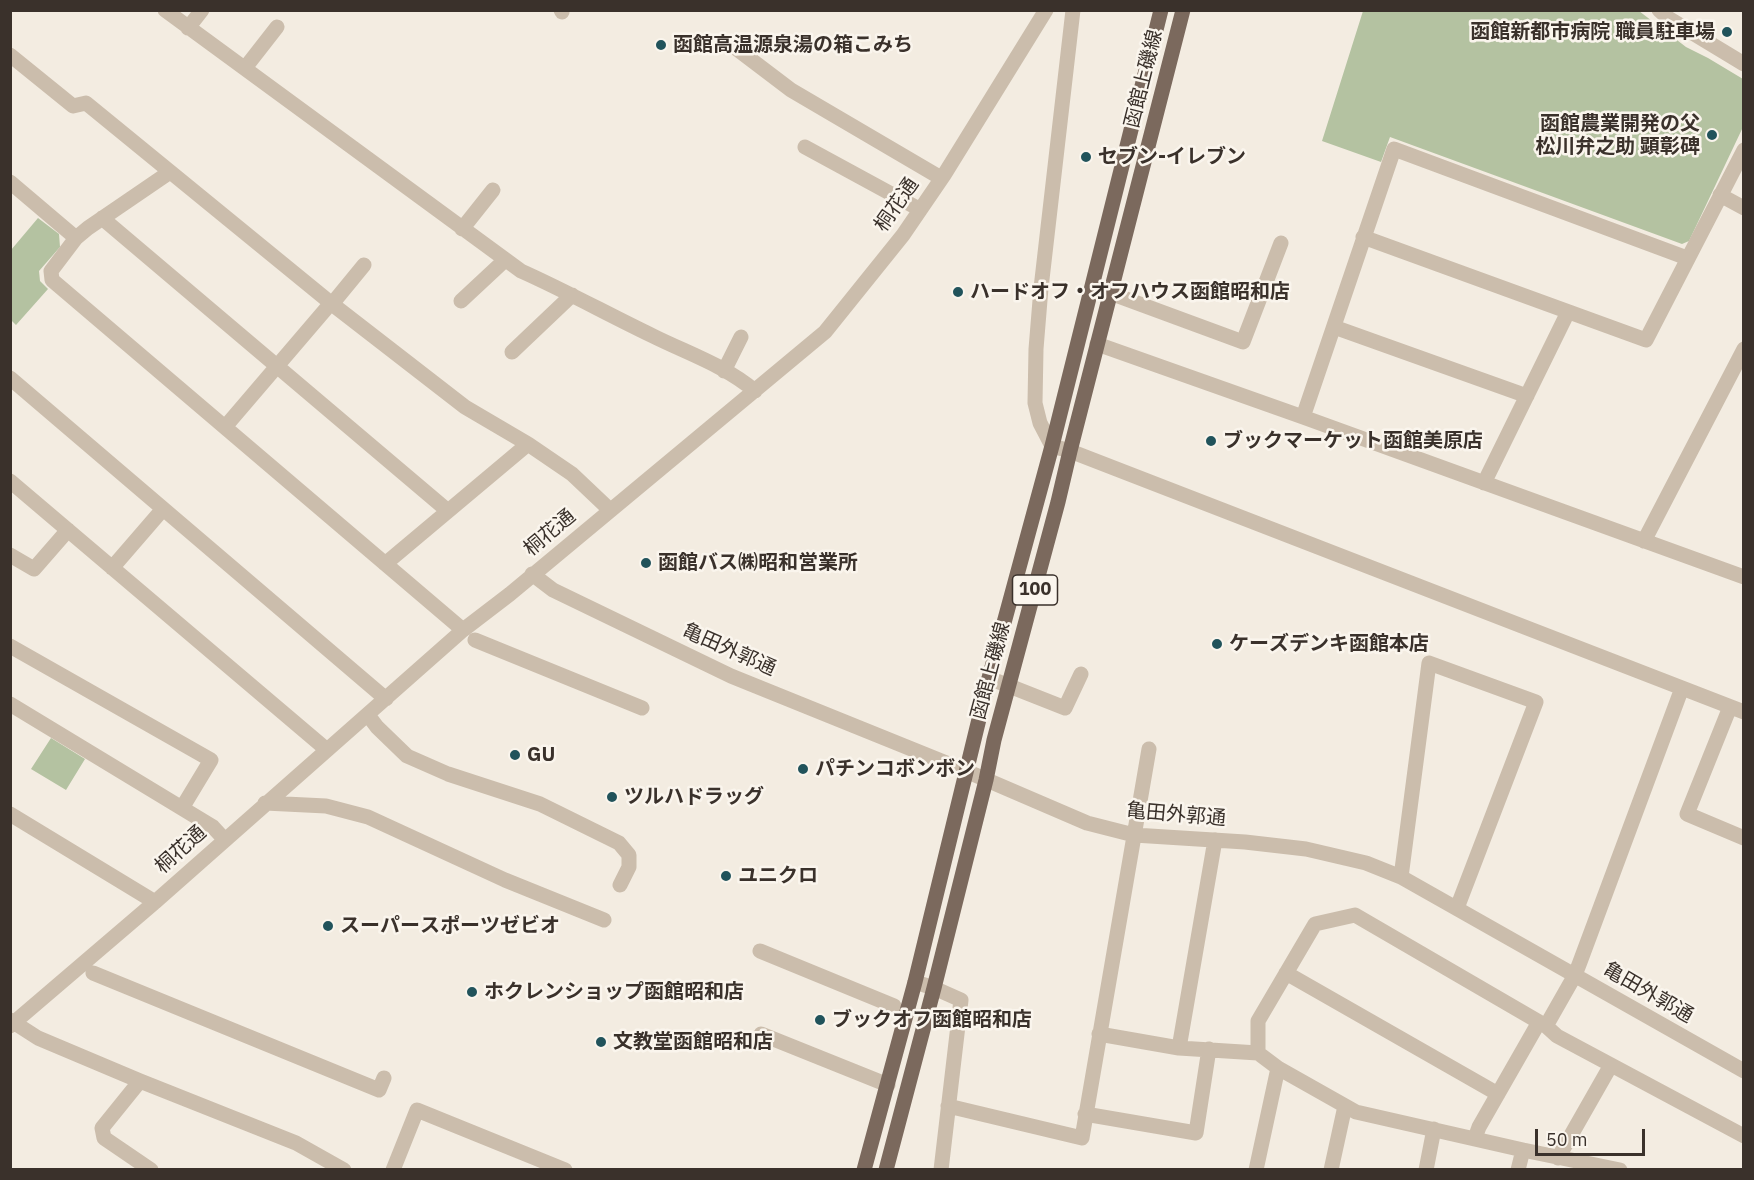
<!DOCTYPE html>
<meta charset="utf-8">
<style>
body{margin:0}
#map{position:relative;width:1754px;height:1180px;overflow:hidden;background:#f3ece1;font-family:"IBM Plex Sans",sans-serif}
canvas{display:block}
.frame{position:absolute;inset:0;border:12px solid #3a312b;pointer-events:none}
.scale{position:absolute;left:1535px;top:1129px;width:110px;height:27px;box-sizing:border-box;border:3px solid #3a312b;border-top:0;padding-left:8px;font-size:18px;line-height:21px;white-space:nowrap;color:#3a312b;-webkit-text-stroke:4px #faf5ed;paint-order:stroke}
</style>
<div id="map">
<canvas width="1754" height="1180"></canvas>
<div class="frame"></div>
<div class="scale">50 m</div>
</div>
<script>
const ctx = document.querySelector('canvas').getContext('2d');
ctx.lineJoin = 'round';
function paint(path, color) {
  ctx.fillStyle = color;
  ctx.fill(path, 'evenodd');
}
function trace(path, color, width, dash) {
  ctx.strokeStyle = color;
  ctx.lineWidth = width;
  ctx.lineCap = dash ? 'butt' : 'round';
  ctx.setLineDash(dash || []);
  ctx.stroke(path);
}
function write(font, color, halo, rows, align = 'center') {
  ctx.font = font + ' "IBM Plex Sans","Noto Sans JP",sans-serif';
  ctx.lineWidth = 5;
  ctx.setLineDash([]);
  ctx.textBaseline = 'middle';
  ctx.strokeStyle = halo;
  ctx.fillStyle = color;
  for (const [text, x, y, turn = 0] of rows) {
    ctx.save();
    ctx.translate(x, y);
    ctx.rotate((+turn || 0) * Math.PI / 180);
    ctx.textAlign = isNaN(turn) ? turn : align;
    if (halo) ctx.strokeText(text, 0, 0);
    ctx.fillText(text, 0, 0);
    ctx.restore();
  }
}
paint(new Path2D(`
 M1363 11H1639L1686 47 1708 58 1743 79V127L1689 241 1682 244 1390 137 1381 162 1322 141Z
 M38 218 59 234 60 247 39 271 40 281 48 289 16 325 11 320V250Z
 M51 738 85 759 66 790 31 769Z`), '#b4c2a1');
trace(new Path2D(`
 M165 10 521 271C566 291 609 315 653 336 687 353 726 366 755 391
 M561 10 562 12
 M1073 10 1041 288 1036 349 1035 403 1040 423 1052 446 1070 451 1744 712
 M1659 10 1668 18 1744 64
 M188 28 202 10
 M733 46 791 90 941 178
 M10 55 73 106 86 103 332 304 465 407 528 444 572 474 610 510
 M245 68 277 27
 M805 147 919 209
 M170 172 88 228 76 238 51 271 52 280 463 630
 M10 182 76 238
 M1720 195 1744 208
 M102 218 448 511
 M462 229 493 190
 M1363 237 1646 340 1744 150
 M1110 293 1243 342 1281 243
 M461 301 505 260
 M332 304 364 265
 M1334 327 1527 396
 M1097 344 1303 417 1744 577
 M512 352 572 295
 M724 371 741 337
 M10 378 386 699
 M1303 417 1394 149 1687 258
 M225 427 331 303
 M10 481 327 750
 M1484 483 1568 312
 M1644 541 1744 349
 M10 555 34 569 68 530
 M385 564 528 444
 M112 568 163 509
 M532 574 553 590 731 676 966 771 1087 823 1134 835 1245 842 1306 849 1366 863 1401 877 1744 1071
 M475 640 642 708
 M10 646 211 760 182 808
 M989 678 1065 708 1081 674
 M10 704 213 827 224 839
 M1730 707 1687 814 1744 838
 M368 715 377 727 407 756 448 774 540 804 619 843 629 855V867L620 885
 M265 803 326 806 368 817 505 880 604 920
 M10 814 155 902
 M1401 877 1429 663 1536 702 1457 908
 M760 951 894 1006
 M93 973 379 1090 384 1078
 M1286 973 1498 1094
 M915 982 934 988 961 1000 941 1170
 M10 1020 38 1038 140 1081 296 1143 344 1170
 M10 1026 155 902 463 630 510 594 825 332 903 235 944 175 1046 10
 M1546 1026 1575 975 1580 962 1682 688
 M761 1034 888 1085
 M1099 1034 1179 1048 1258 1053 1278 1068 1356 1112 1523 1150 1620 1170
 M1179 1048 1215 840
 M1258 1053V1021L1315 924 1355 915 1546 1026 1557 1036 1744 1136
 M140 1081 102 1128 104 1138 151 1170
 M948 1106 1082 1138 1149 749
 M1085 1114 1196 1133 1209 1049
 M1475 1138 1479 1127 1539 1022
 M1558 1158 1611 1065
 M393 1170 417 1110 565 1170
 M1256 1170 1278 1068
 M1331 1170 1345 1106
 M1426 1170 1434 1129
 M1518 1170 1523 1150`), '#cbbdac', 15);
trace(new Path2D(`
 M864 1170 915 982 989 678 1052 446 1161 10
 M886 1170 934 988 986 780 994 740 1058 502 1070 451 1183 10`), '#7b695d', 15);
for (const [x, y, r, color] of [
 [1727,32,6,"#21535b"],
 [661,45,6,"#21535b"],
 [1712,135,6,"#21535b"],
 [1086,157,6,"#21535b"],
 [958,292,6,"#21535b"],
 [1211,441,6,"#21535b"],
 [646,563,6,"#21535b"],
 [1217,644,6,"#21535b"],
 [515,755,6,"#21535b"],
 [803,769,6,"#21535b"],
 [612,797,6,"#21535b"],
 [726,876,6,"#21535b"],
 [328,926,6,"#21535b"],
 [472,992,6,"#21535b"],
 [820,1020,6,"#21535b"],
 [601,1042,6,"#21535b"]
]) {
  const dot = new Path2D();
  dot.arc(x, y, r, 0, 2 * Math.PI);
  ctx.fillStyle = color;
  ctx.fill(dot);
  trace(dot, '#faf5ed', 2);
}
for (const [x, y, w] of [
 [1035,590,45]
]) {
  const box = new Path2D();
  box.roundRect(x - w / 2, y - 15, w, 30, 4.5);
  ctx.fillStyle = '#faf5ed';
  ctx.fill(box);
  trace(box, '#3a312b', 1.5);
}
write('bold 18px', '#3a312b', null, [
 ["100",1035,590]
]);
write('bold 20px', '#3a312b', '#faf5ed', [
 ["函館新都市病院 職員駐車場",1715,32,"right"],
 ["函館高温源泉湯の箱こみち",673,45],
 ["函館農業開発の父",1700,124,"right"],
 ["松川弁之助 顕彰碑",1700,147,"right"],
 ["セブン-イレブン",1098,157],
 ["ハードオフ・オフハウス函館昭和店",970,292],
 ["ブックマーケット函館美原店",1223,441],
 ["函館バス㈱昭和営業所",658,563],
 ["ケーズデンキ函館本店",1229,644],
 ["GU",527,755],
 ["パチンコボンボン",815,769],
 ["ツルハドラッグ",624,797],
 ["ユニクロ",738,876],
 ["スーパースポーツゼビオ",340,926],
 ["ホクレンショップ函館昭和店",484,992],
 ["ブックオフ函館昭和店",832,1020],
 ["文教堂函館昭和店",613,1042]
], 'left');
write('20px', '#3a312b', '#faf5ed', [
 ["函館上磯線",1144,79,-76],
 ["桐花通",897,205,-55],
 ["桐花通",550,533,-40],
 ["亀田外郭通",729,650,24],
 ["函館上磯線",991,671,-75],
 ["亀田外郭通",1176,815,5],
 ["桐花通",181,850,-42],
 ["亀田外郭通",1648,993,30]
]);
</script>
